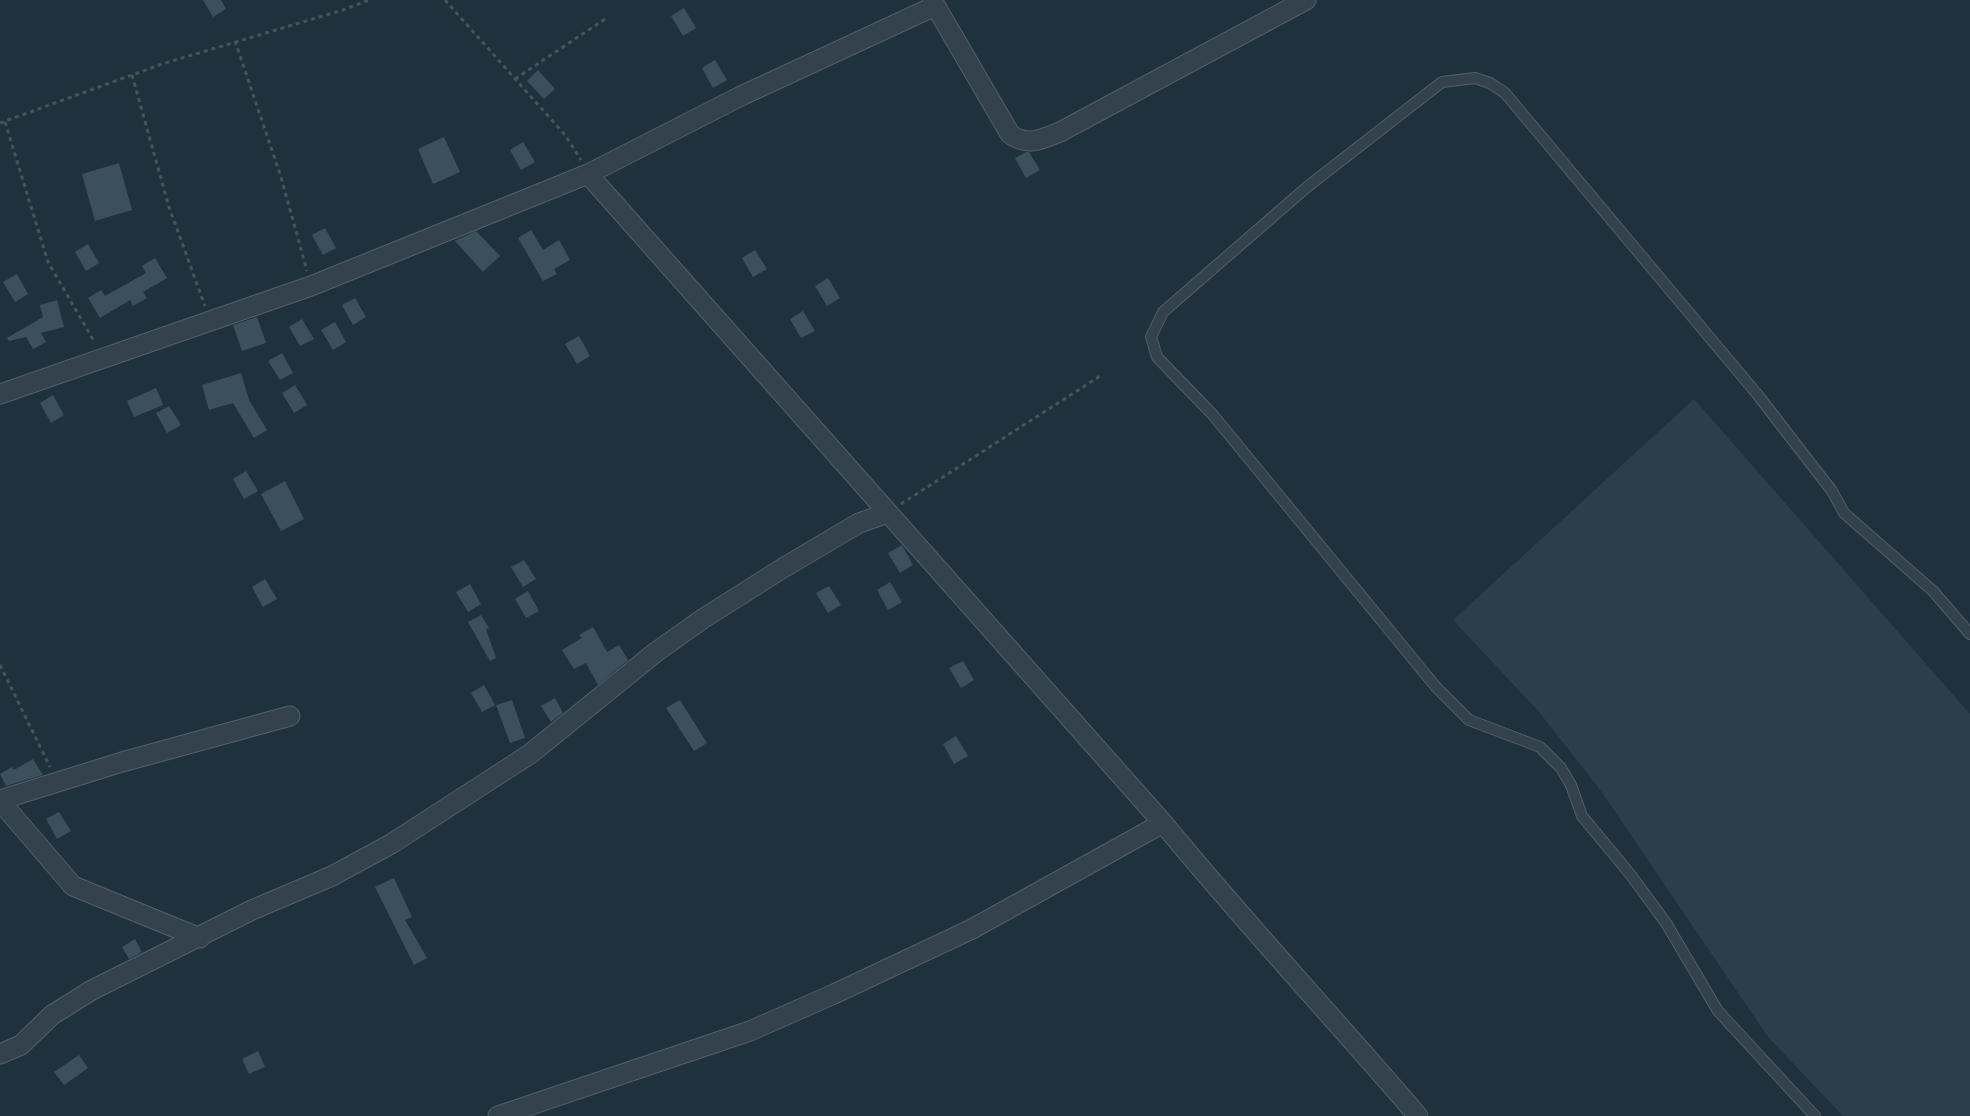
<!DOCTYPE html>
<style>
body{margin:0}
canvas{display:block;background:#1f313c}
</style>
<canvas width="1970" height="1116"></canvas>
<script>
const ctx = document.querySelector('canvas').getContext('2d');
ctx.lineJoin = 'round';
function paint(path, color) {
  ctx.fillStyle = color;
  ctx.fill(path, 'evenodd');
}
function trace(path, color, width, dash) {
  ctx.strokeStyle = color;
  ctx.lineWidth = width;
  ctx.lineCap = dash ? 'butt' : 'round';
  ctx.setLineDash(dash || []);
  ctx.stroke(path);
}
paint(new Path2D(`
 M1694 399 1970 714V1116H1843L1768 1037 1601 791 1539 712 1453 620Z`), '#2d3d49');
paint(new Path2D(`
 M203 0H221L226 9 213 17Z
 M684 8 696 28 683 36 671 16Z
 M715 60 727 80 713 88 702 68Z
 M538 70 555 89 544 99 527 81Z
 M444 137 460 172 433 184 418 149Z
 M523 142 535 162 521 170 510 150Z
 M1026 152H1029L1040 170 1026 178 1015 158Z
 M119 163 132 210 95 221 82 174Z
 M325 228 336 248 323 255 312 235Z
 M531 230 543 250 559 240 570 260 554 269 557 274 543 281 518 238Z
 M476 231 500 256 483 272 455 241Z
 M88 244 99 263 86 271 75 252Z
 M755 250 767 269 753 277 742 258Z
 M155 258 167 278 143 292 147 298 133 306 130 300 100 318 88 298 101 290 105 296 146 273 142 266Z
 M17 274 28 294 15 302 3 282Z
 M828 278 840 298 827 306 815 286Z
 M355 298 366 317 353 325 342 305Z
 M57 300 64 327 41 333 46 342 33 349 26 337 9 341 7 338 43 317 40 305Z
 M803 311 815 331 801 338 790 319Z
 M257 317 266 343 242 351 233 325Z
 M302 319 314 339 300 346 289 327Z
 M335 322 346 342 333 350 321 330Z
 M579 336 590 356 577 364 565 344Z
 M282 353 293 373 280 380 268 361Z
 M241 373 249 400 267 430 254 438 233 403 209 410 202 385Z
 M295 385 307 405 294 413 282 393Z
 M156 388 163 405 134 417 127 401Z
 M53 395 64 415 51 423 40 403Z
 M169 406 181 425 167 433 156 413Z
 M246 471 258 491 244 499 233 479Z
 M285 481 304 519 281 531 261 494Z
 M902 545 913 565 900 573 888 553Z
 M524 560 536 579 523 587 511 567Z
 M265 579 277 599 263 607 252 587Z
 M890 582 902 602 888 610 877 590Z
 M470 584 481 604 468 612 456 592Z
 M829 586 841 605 828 613 816 593Z
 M528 591 539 611 526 618 515 599Z
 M481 615 489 628 486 629 496 658 490 661 468 622Z
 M593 627 607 652 619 645 628 660 598 685 586 663 574 669 562 650 582 638 579 635Z
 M963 661 974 680 961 688 949 668Z
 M484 685 495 705 482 712 471 693Z
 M555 698 563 713 551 722 541 706Z
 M512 700 525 738 510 743 496 705Z
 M680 700 707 743 694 751 666 708Z
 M956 736 968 756 954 764 943 744Z
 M33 759 43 775 6 786 0 774 12 767 14 770Z
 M59 812 71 831 57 839 46 819Z
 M394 878 412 917 405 920 427 958 414 965 375 887Z
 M135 939 142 952 129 959 122 947Z
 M258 1051 265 1067 249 1074 242 1059Z
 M79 1055 88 1068 64 1085 54 1072Z`), '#3b505c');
const lane = new Path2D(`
 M1815 1116 1718 1011 1666 923 1630 874 1582 816 1571 785 1561 768 1540 747 1469 720 1436 687 1213 415 1157 357 1151 337 1163 312 1307 187 1442 82 1475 78 1490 83 1505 93 1757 394 1832 491 1844 513 1933 591 1970 634`);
const street = new Path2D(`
 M932 0 1010 134C1027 147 1043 139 1060 132L1306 0
 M588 174 1163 823C1245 923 1334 1018 1418 1116
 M0 394 311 286 588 174 741 96 935 6
 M0 800 122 762 290 716
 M0 801 73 886 200 938
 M0 1054 21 1045 52 1015 92 990 252 910 332 876 391 844 530 754 656 652 704 618 783 568 859 523 888 513
 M498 1116 750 1031 834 994 972 929 1163 823`);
trace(lane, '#51606a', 12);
trace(street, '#51606a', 21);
trace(new Path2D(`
 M445 0 565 135 581 160
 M235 41 281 177 307 271
 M132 75 169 207 205 306
 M515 79 605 19
 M5 122 48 262 95 343
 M0 123 162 64 343 10 369 0
 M901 504 1100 376
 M0 665 50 767`), '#3f5958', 3, [4, 4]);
trace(lane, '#33424c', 10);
trace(street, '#33424c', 19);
</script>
